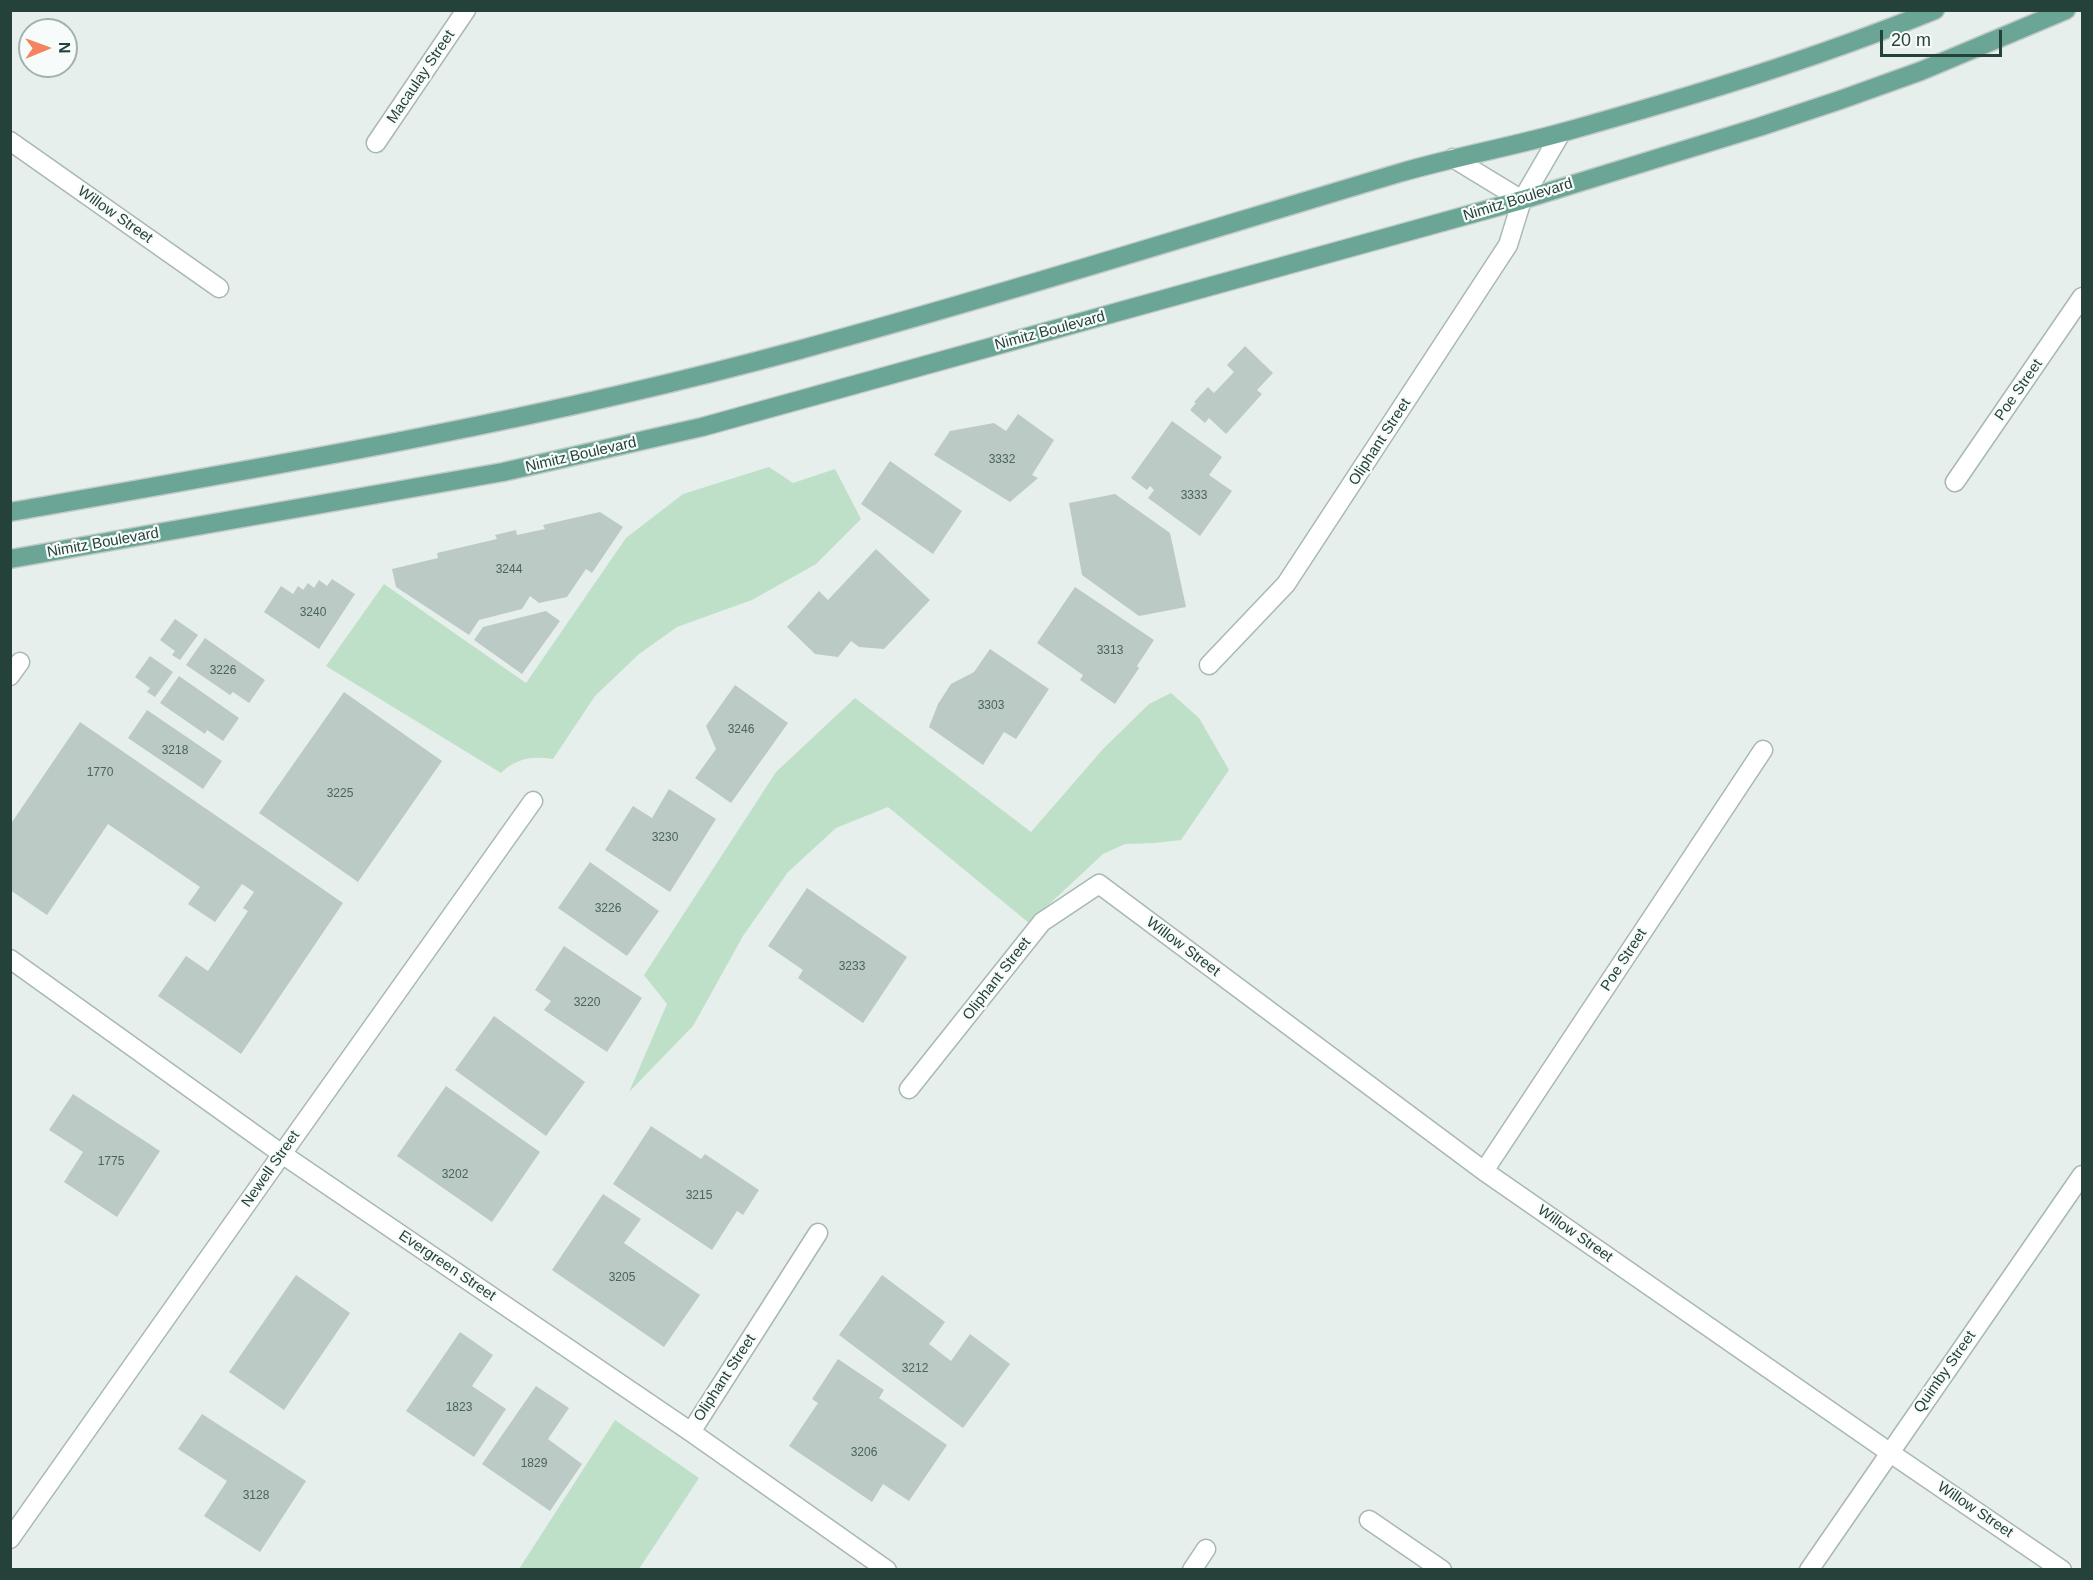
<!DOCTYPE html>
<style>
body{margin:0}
#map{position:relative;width:2093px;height:1580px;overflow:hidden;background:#e6efeb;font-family:Helvetica,sans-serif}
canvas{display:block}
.frame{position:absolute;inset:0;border:12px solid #24423a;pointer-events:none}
.north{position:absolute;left:18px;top:18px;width:60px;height:60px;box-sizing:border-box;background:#f7fbf9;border:2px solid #a3b1ad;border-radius:50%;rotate:89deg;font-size:16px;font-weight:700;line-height:24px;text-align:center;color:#24423a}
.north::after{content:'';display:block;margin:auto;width:21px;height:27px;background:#f4845f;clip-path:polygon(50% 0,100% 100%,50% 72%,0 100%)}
.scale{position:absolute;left:1880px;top:30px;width:122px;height:27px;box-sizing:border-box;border:3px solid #24423a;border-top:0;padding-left:8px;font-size:18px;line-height:21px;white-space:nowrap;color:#24423a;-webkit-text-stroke:4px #f7fbf9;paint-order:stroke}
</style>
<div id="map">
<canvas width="2093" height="1580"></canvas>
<div class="frame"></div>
<div class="north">N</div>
<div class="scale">20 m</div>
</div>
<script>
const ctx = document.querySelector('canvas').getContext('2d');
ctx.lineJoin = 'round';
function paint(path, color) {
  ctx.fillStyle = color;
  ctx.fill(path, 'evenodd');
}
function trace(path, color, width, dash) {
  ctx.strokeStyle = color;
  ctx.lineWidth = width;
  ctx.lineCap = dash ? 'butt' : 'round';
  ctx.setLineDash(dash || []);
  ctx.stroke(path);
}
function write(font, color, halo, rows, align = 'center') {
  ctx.font = font + ' Helvetica,sans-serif';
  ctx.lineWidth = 4.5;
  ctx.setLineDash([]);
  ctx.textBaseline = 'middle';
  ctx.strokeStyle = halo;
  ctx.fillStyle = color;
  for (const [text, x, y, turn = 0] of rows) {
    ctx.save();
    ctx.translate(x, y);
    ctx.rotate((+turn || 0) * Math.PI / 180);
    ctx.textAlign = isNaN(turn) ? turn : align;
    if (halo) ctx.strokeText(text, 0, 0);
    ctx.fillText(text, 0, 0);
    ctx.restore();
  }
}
paint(new Path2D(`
 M769 467 793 483 835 469 861 519 816 564 752 600 677 627 639 654 595 696 553 759C533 756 516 758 501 773L326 666 384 584 526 683 626 538 683 494Z
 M1171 693 1199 718 1229 770 1181 840 1155 843 1125 844 1103 854 1029 923 888 807 836 828 788 872 743 936 693 1026 629 1092 667 1004 644 975 776 772 855 698 1031 832 1103 749 1149 704Z
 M615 1420 699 1478 639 1569H519Z`), '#bfe0c8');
paint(new Path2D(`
 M1245 346 1273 373 1257 390 1262 394 1226 434 1209 418 1205 423 1190 410 1196 403 1194 402 1208 387 1214 393 1234 372 1227 365Z
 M1018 414 1054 440 1032 475 1038 478 1010 502 934 455 950 431 994 423 1006 431Z
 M1172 421 1222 457 1209 475 1232 491 1200 536 1148 498 1154 490 1150 486 1147 490 1131 478Z
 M890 461 962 511 933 554 861 504Z
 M1115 494 1170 533 1186 607 1139 616 1082 575 1069 503Z
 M600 512 623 527 592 573 586 569 567 597 539 603 530 596 522 609 479 620 469 635 396 587 392 569 438 558 437 553 497 539 495 535 516 530 517 535 545 529 543 525Z
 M876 549 930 600 884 649 859 647 851 641 838 657 815 654 787 627 819 591 828 600Z
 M332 579 355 594 319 649 264 612 281 586 293 594 298 586 303 590 308 583 314 588 319 580 327 586Z
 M1075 587 1154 640 1137 666 1139 668 1115 704 1080 680 1083 675 1037 643Z
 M546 611 560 621 522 674 474 640 483 627Z
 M175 619 198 635 180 660 172 655 175 651 160 640Z
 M205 638 265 680 249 703 233 692 230 695 186 665Z
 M990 649 1049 689 1016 739 1004 732 983 765 929 727 938 704 951 684 974 672Z
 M150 656 173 672 155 697 147 692 150 688 135 677Z
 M179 676 239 718 223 741 207 730 205 734 160 703Z
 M735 685 788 723 731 803 695 778 716 749 706 726Z
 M344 692 442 761 358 882 259 813Z
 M147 710 222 761 203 789 128 738Z
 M80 722 343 903 241 1054 158 996 186 956 208 971 248 911 243 908 254 892 242 884 215 922 188 904 200 887 108 824 47 915 10 890V825Z
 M669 789 716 819 670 892 605 850 633 806 652 818Z
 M590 862 659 911 627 956 558 908Z
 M807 888 907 957 863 1023 798 978 803 970 768 946Z
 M564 946 642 998 607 1052 544 1010 551 1001 535 990Z
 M494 1016 585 1082 546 1136 455 1070Z
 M446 1086 540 1152 492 1222 397 1156Z
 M73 1094 160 1151 117 1217 64 1182 83 1152 49 1130Z
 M651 1126 701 1159 705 1154 759 1190 743 1215 737 1211 712 1250 613 1184Z
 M603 1194 641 1219 624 1243 700 1295 664 1347 552 1270Z
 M296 1275 350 1313 284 1410 229 1372Z
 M882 1275 945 1322 929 1344 951 1361 970 1334 1010 1364 963 1428 839 1335Z
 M460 1332 493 1355 472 1386 506 1409 474 1457 406 1411Z
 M838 1359 884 1390 879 1398 947 1445 909 1501 883 1484 872 1502 789 1446 818 1403 812 1399Z
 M536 1386 569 1408 548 1439 582 1464 550 1511 482 1464Z
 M202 1414 306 1481 260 1552 204 1516 227 1481 178 1449Z`), '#bbcac4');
const minor = new Path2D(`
 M10 141 219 288
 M376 143 466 10
 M1453 158 1522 200
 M1955 482 2082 297
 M1209 665 1286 584 1508 245 1522 200 1561 133
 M10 676 20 662
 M10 959 282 1154 691 1432 887 1570
 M909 1089 1042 922 1099 884 1484 1171 1889 1452 2062 1570
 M1484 1171 1763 750
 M691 1432 818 1233
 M1369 1520 1442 1570
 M10 1539 282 1154 533 801
 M1192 1570 1206 1549
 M1809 1570 2082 1175`);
const major = new Path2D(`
 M10 512C273 466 537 421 795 351 997 296 1198 233 1399 173 1454 157 1510 147 1564 132 1689 97 1815 59 1935 10
 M10 559 503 472 702 427 1522 200 1759 127 1840 100 1921 71 2066 10`);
trace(minor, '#a8b8b2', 21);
trace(major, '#c2cac8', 21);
trace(minor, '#fff', 18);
trace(major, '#6aa596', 18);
write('12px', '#4a645c', null, [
 ["3332",1002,460],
 ["3333",1194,496],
 ["3244",509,570],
 ["3240",313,613],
 ["3313",1110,651],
 ["3226",223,671],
 ["3303",991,706],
 ["3246",741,730],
 ["3218",175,751],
 ["1770",100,773],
 ["3225",340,794],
 ["3230",665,838],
 ["3226",608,909],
 ["3233",852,967],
 ["3220",587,1003],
 ["1775",111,1162],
 ["3202",455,1175],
 ["3215",699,1196],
 ["3205",622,1278],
 ["3212",915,1369],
 ["1823",459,1408],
 ["3206",864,1453],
 ["1829",534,1464],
 ["3128",256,1496]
]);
write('15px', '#24423a', '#f7fbf9', [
 ["Macaulay Street",421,77,-56],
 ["Nimitz Boulevard",1518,200,-17],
 ["Willow Street",115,215,35],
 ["Nimitz Boulevard",1050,331,-15],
 ["Poe Street",2019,390,-55],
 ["Oliphant Street",1380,442,-57],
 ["Nimitz Boulevard",581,455,-13],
 ["Nimitz Boulevard",103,543,-10],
 ["Willow Street",1183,947,37],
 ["Poe Street",1624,960,-57],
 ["Oliphant Street",997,979,-52],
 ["Newell Street",271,1169,-55],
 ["Willow Street",1575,1234,35],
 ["Evergreen Street",447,1266,34],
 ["Quimby Street",1945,1372,-55],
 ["Oliphant Street",725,1378,-57],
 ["Willow Street",1975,1510,34]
]);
</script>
